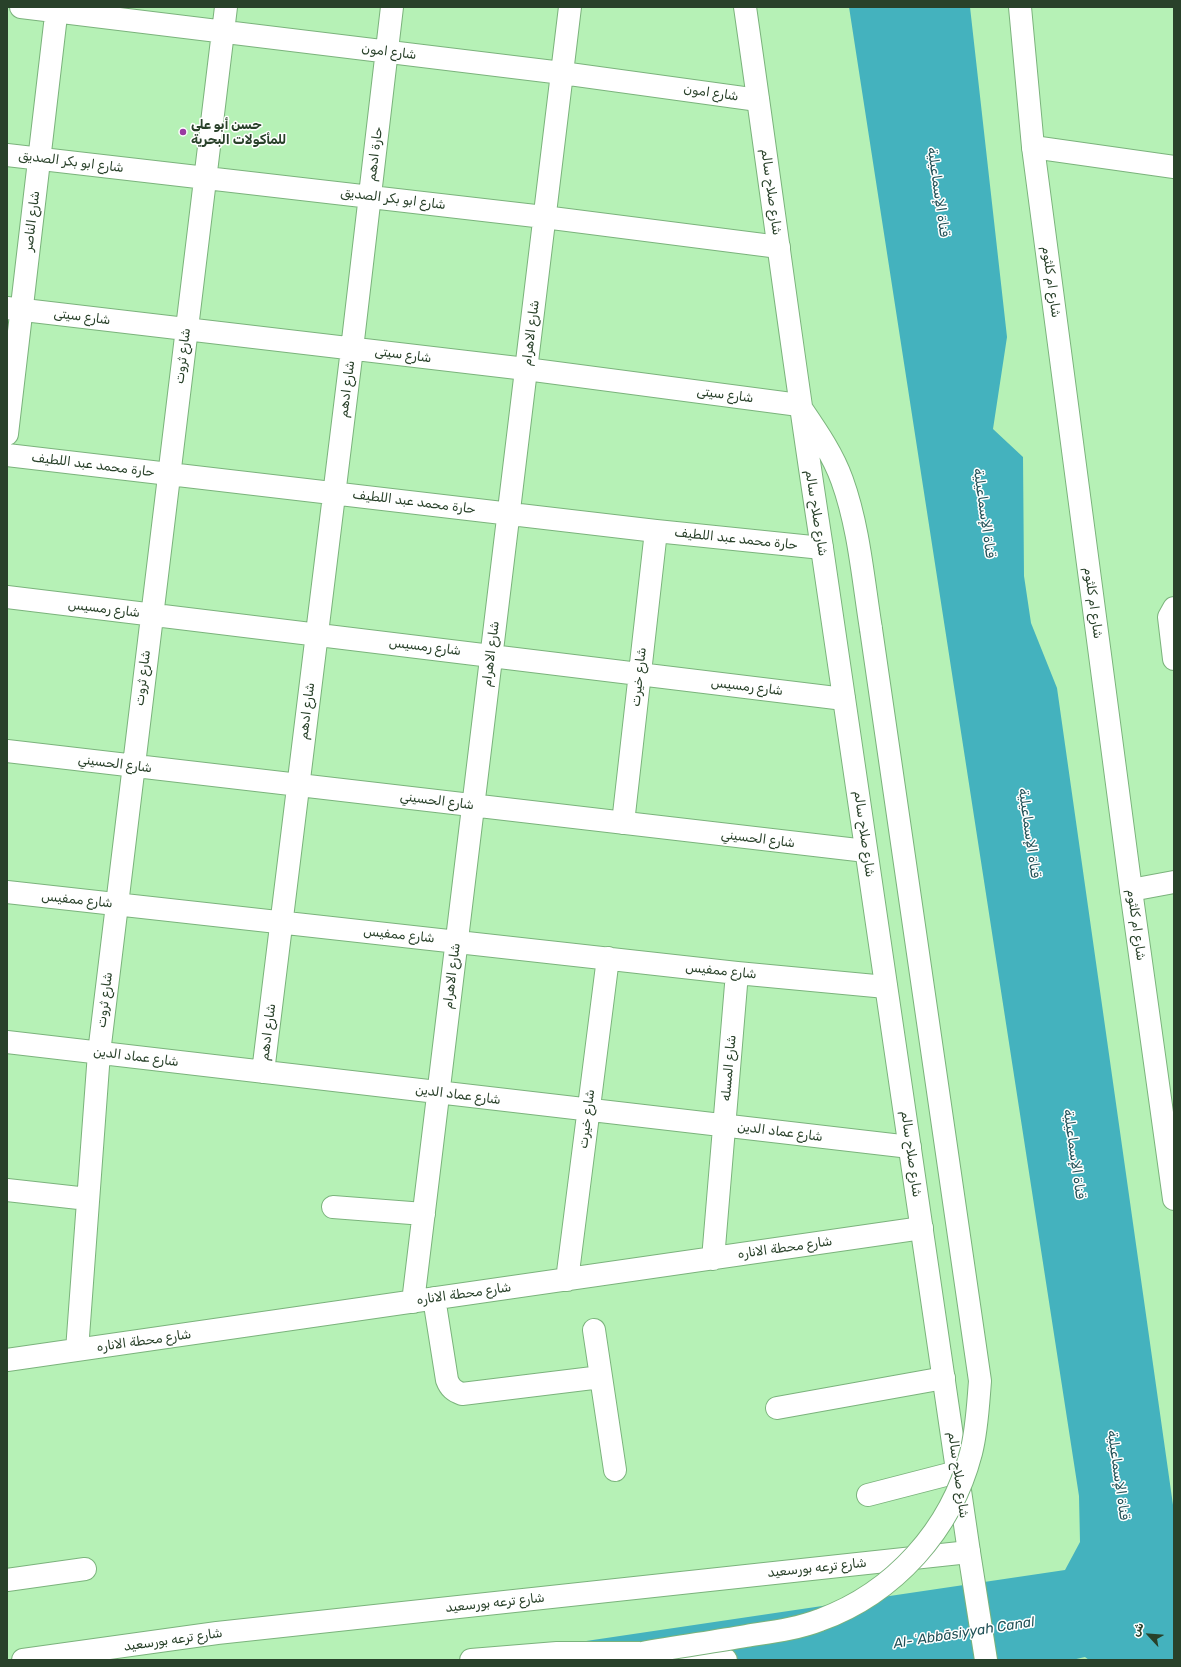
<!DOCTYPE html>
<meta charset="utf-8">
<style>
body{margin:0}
#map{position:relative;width:1181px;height:1667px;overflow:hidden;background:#b6f1b6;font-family:Rubik,"Noto Sans Arabic",sans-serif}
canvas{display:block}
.frame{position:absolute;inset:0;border:8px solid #29412a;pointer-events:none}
.north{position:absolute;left:1129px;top:1615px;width:40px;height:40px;-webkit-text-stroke:3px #fff;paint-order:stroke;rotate:296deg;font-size:11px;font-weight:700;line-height:16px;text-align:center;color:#29412a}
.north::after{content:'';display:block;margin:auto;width:14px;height:18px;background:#29412a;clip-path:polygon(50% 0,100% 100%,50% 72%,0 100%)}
</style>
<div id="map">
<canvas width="1181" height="1667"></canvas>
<div class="frame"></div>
<div class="north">ش</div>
</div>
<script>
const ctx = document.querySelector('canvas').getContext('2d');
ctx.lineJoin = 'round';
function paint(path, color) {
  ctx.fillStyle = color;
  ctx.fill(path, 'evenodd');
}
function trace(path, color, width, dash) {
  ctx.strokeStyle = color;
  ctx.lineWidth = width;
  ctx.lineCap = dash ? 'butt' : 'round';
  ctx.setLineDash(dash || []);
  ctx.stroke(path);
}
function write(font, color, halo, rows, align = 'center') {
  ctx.font = font + ' Rubik,"Noto Sans Arabic",sans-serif';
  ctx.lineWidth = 3;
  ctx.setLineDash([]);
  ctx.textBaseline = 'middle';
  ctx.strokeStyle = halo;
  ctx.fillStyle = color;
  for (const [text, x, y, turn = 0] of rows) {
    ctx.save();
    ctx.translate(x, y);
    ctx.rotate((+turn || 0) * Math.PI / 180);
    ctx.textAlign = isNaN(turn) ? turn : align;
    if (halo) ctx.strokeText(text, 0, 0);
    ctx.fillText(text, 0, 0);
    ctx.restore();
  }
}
paint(new Path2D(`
 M849 7H970L1007 337 993 429 1023 457 1024 576 1031 623 1057 688 1174 1512V1660H1089L1085 1657 1072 1660H458L1065 1570 1080 1542 1079 1496Z`), '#44b2be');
const minor = new Path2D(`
 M21 7 562 73 758 100
 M1033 147 1174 167
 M7 155 544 217 779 247
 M7 308 526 369 799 405
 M7 434 57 7
 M7 455 656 531 822 548
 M7 597 844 699
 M1174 608 1169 617 1174 659
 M7 751 866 851
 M623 823 656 531
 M1131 890 1174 882
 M7 892 737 973 886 987
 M7 1042 910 1147
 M263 1072 352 349 392 7
 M7 1190 88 1199
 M333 1207 424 1214
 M713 1259 737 973
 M567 1280 608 958
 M434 1298 447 1380C450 1388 454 1391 462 1394L601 1377
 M413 1302 570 7
 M594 1330 615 1470
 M77 1350 99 1053 226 7
 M7 1360 922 1228
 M777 1408 944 1378
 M868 1495 957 1472
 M7 1580 85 1569
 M23 1660 217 1633 969 1552`);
const major = new Path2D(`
 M471 1660 557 1653H642L726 1660`);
const highway = new Path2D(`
 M745 7C771 187 794 368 822 548L969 1552 986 1660
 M1020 7 1033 147 1131 890 1174 1199
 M803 411C818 433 833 455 842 480 859 527 863 579 871 629`);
trace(minor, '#7bb37c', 24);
trace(major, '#7bb37c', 24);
trace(highway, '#7bb37c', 24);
trace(minor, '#fff', 22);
trace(major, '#fff', 22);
trace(highway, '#fff', 22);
const highwayBridge = new Path2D(`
 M642 1653C676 1647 711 1642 746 1636 771 1632 797 1629 820 1620 894 1593 951 1530 971 1453 977 1430 978 1405 980 1381L871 629`);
trace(highwayBridge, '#7bb37c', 24, []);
trace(highwayBridge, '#fff', 22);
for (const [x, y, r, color] of [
 [183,132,4,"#9a3aa2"]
]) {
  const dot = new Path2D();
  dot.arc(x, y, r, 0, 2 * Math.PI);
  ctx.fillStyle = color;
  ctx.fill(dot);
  trace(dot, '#fff', 1.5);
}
write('13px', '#29412a', '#fff', [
 ["شارع امون",389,52,7],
 ["شارع امون",711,93,8],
 ["حارة ادهم",375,154,-83],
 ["شارع ابو بكر الصديق",71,162,7],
 ["شارع صلاح سالم",771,192,82],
 ["شارع ابو بكر الصديق",393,199,7],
 ["شارع الناصر",32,221,-83],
 ["شارع ام كلثوم",1051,282,82],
 ["شارع سيتى",82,317,7],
 ["شارع الاهرام",531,333,-83],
 ["شارع سيتى",403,355,7],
 ["شارع ثروت",183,356,-83],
 ["شارع ادهم",347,389,-83],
 ["شارع سيتى",725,395,7],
 ["حارة محمد عبد اللطيف",93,465,7],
 ["حارة محمد عبد اللطيف",414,502,7],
 ["شارع صلاح سالم",816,513,81],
 ["حارة محمد عبد اللطيف",736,539,6],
 ["شارع ام كلثوم",1093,603,82],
 ["شارع رمسيس",104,609,7],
 ["شارع رمسيس",425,647,7],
 ["شارع الاهرام",491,654,-83],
 ["شارع خيرت",639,677,-84],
 ["شارع ثروت",143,678,-83],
 ["شارع رمسيس",747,687,7],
 ["شارع ادهم",307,711,-83],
 ["شارع الحسيني",115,764,7],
 ["شارع الحسيني",437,801,7],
 ["شارع صلاح سالم",864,834,82],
 ["شارع الحسيني",758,839,7],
 ["شارع ممفيس",77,900,6],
 ["شارع ام كلثوم",1136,925,82],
 ["شارع ممفيس",399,935,6],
 ["شارع ممفيس",721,971,6],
 ["شارع الاهرام",452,976,-83],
 ["شارع ثروت",105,1000,-83],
 ["شارع ادهم",268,1032,-83],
 ["شارع عماد الدين",136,1057,7],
 ["شارع المسله",729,1068,-85],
 ["شارع عماد الدين",458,1095,7],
 ["شارع خيرت",587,1119,-83],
 ["شارع عماد الدين",780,1132,7],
 ["شارع صلاح سالم",911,1154,82],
 ["شارع محطة الاناره",785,1248,-8],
 ["شارع محطة الاناره",464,1294,-8],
 ["شارع محطة الاناره",144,1341,-8],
 ["شارع صلاح سالم",958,1475,82],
 ["شارع ترعه بورسعيد",817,1568,-6],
 ["شارع ترعه بورسعيد",495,1603,-6],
 ["شارع ترعه بورسعيد",173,1640,-8]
]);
write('bold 13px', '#29412a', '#fff', [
 ["حسن أبو على",191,125],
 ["للمأكولات البحرية",191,140]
], 'left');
write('italic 14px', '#235258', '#fff', [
 ["قناة الإسماعيلية",938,192,82],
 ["قناة الإسماعيلية",984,513,82],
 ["قناة الإسماعيلية",1029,833,82],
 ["قناة الإسماعيلية",1074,1154,82],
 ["قناة الإسماعيلية",1118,1475,82],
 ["Al-ʿAbbāsiyyah Canal",964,1633,-9]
]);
</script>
